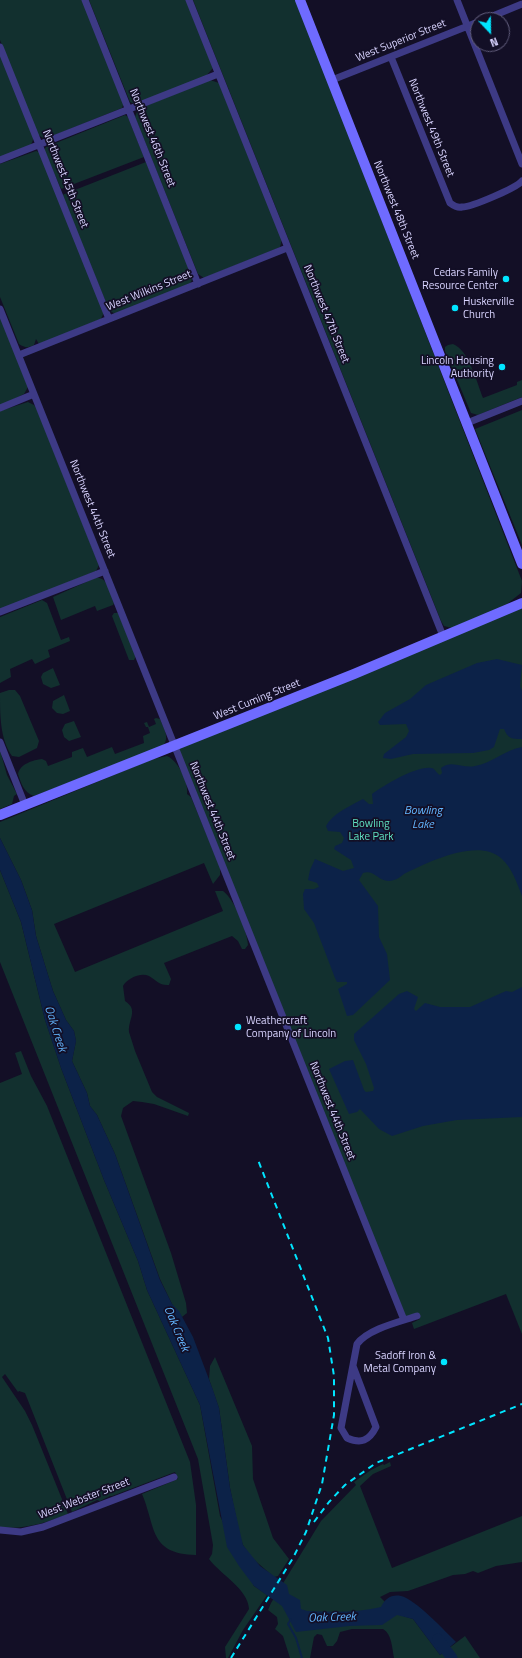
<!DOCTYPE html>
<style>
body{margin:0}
#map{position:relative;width:522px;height:1658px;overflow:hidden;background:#130f26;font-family:"Titillium Web",sans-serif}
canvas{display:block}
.north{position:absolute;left:470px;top:12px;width:40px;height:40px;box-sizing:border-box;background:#130f26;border:1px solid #625e7d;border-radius:50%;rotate:158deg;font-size:11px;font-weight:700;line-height:16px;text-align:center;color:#d9d4ff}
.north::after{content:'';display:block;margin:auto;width:14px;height:18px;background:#00e5ff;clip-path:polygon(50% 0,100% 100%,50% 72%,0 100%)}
</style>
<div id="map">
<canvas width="522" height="1658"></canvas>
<div class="north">N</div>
</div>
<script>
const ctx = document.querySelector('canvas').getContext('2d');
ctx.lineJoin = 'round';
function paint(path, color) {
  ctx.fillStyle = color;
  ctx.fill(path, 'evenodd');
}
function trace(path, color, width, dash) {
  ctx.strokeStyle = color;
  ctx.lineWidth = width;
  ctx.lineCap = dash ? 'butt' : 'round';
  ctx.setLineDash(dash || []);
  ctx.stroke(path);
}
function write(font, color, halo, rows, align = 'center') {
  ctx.font = font + ' "Titillium Web",sans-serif';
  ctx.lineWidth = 3.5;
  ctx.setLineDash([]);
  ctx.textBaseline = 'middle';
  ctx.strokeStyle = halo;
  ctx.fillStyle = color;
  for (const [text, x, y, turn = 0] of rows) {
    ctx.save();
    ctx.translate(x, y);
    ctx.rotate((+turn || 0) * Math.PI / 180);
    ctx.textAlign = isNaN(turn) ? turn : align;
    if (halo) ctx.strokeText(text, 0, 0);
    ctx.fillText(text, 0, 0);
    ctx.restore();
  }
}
paint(new Path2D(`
 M0 0H83L124 102 122 108 45 139 38 135 0 40Z
 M89 0H186L213 68 206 76 135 104 130 102Z
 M193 0H296L522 581 521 593 507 604 452 628 444 626 441 621Z
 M0 53 34 137 31 145 0 158Z
 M210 80 219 83 282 239 280 247 276 249 204 278 198 274 135 117 138 109Z
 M125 115 128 117 144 157 61 189 44 150 46 147Z
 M36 151 39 152 104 312 101 319 39 344 36 339 34 345C28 348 25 348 19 344L0 297V164Z
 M146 162 193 277 190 284 115 314 109 310 62 195Z
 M0 316 28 387 24 394 0 406Z
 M453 344C469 350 477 383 483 398L517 385V382L522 380V397L478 415 471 413 445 351V347L448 345Z
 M28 402 34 405 37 409 99 565 96 571 0 610V411Z
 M522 410V545L475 429Z
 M95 578C108 576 110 593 114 603L113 605 97 611 95 606 61 620 53 597Z
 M42 600 47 603 61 640 69 637 70 641 48 650 50 657 35 664 32 659 10 669 11 677 0 683V617Z
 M522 603V1334L506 1294 414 1329 412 1323 420 1319 419 1315 404 1320 174 746Z
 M114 613H118L136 656 134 660H129L112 616Z
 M53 668 60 685 51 688 43 684 41 677 43 673Z
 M9 690H15L20 696 39 741 37 748 19 757 12 756C0 739 0 715 0 693Z
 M64 695 70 711 63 714 57 713 52 708 53 701Z
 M156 718 160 719C164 729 170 737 163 746L34 796C24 793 21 783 18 774 20 764 33 760 42 759L46 761 48 766 72 757V752L83 748 87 757 112 747 115 754 144 743 143 736 150 733 148 727H146L144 723 147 722 149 727 156 724 154 719Z
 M74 721 81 737 69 741 64 737 62 730 65 724Z
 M0 750 7 775 17 794 14 796 12 804 0 809Z
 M167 756C178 761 189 782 187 794L191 797 220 867V875L213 884 204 863 54 924 75 972 223 911 215 891H223C235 900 247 930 248 945L245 949H242L238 941 232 936 164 963 171 979 169 985C160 986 156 980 149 976 140 972 127 979 123 986L125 1001C139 1010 128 1019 129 1032L135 1051 152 1092 157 1097 189 1113 188 1116 154 1104 142 1102 133 1101 123 1108 121 1116 171 1253 186 1303 187 1313 182 1317 172 1304 160 1279 115 1154 97 1115 90 1106 87 1093 72 1061 76 1041 74 1031 66 1020 53 991 36 936 32 910 21 880 0 838V822L153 759Z
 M0 870 21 922 45 1020 61 1068 104 1180 138 1261 147 1290 200 1405 220 1516 254 1586 267 1595 243 1630 228 1658H226L225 1647 249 1609C248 1589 221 1575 209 1559L212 1554 213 1545 198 1459 0 962Z
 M21 1051 31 1076 47 1106 190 1462 196 1505V1555C149 1554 156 1527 142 1494L178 1479 175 1472 112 1496H110L100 1501 97 1500 72 1512 27 1398 25 1393 19 1391 18 1392 5 1374 2 1377 25 1411 32 1425 68 1514C45 1523 24 1530 0 1527V1083L22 1074 15 1053Z
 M215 1357 252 1446 253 1479 273 1538 289 1559 278 1576 274 1577 252 1558 243 1545 240 1537 230 1488 219 1408 209 1379 210 1366Z
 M390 1462 391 1466 373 1474 360 1486 392 1568 522 1516V1562L496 1566 478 1573 473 1571 465 1574 453 1575 408 1591 390 1592 380 1597 397 1614 413 1619 440 1655 465 1636 480 1658H394C392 1648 392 1634 383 1629H352L340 1632 337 1641 333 1646H327L322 1635 317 1634 314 1637 310 1658H290L283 1636 275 1629 278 1624 277 1617 268 1610 271 1603 321 1521 356 1485 354 1482 371 1470 383 1464 384 1465Z`), '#12302f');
paint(new Path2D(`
 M497 659 522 665 520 686 522 691V739C512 739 508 739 504 729H500L494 747 489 750 473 753 413 754 391 759 383 758 384 754 406 737 409 731 406 724 380 725 378 722 385 713 410 699 426 685 477 663Z
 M522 747V896C517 883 512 868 502 859 479 837 428 862 404 874 401 876 398 879 394 880 379 885 376 869 363 873L359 880 378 906 379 937 387 954 390 980 353 1015 347 1016 338 989 347 984V982H337L335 978 314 923 304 909 303 894 305 889H314L319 887 317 883 308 880 310 870 315 859 343 871 354 868 351 860 334 849 335 846 342 843 344 838 340 832 328 831 326 826C332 814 350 806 361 800L363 799 369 804H373L372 794C385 785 416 766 431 768 435 768 436 773 440 775L442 773 441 768C452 759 463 769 475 766 492 763 505 750 522 747Z
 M0 838 21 880 32 910 36 936 53 991 66 1020 74 1031 76 1041 72 1061 87 1093 90 1106 97 1115 115 1154 160 1280 172 1304 179 1311 193 1337 213 1390 219 1408 230 1488 243 1545 260 1566 287 1585 289 1594 300 1600 301 1609 307 1611C332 1612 357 1613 381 1607 385 1599 391 1594 401 1596 414 1598 446 1632 456 1642L440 1655 413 1619 397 1615 382 1625 349 1626 296 1632 282 1606 254 1586 239 1566 227 1547 200 1405 147 1290 138 1261 104 1180 61 1068 45 1020 21 922 0 870Z
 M522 987V1117L457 1120 423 1126 392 1136 379 1129 360 1109 357 1112 349 1114 329 1069 345 1061 353 1060 364 1090 366 1092 373 1091 374 1088 366 1064 354 1040V1034L399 994 407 991 418 997 414 1009 416 1011 425 1003 440 1007H470L506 991 512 992Z`), '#0c2248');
trace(new Path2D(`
 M291 1619 288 1624 296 1638 302 1658`), '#0c2248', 2);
trace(new Path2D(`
 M438 1639 452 1658`), '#0c2248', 11);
trace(new Path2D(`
 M85 0 198 284
 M189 0 443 636
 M457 0 522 164
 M483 20 522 4
 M0 47 109 319
 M391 57 450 203C454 206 458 208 462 207 472 207 516 188 522 181
 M332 80 478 22
 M0 160 218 74
 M0 309 404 1320
 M19 355 287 248
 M0 408 34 394
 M467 423 522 401
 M0 612 105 571
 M0 742 25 805
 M353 1366 376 1427C369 1441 361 1444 347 1438L341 1428 357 1344C368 1329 399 1322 417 1316
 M0 1530 21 1532 43 1527 174 1477`), '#3d3a85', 7);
trace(new Path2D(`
 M300 0 522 564
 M0 815 354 674 522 603`), '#6f6bff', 10);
trace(new Path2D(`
 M314 1522 329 1502 345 1485 376 1463 522 1404
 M231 1658 293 1558 306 1532 322 1484 334 1415V1376L328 1338 258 1160`), '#00e5ff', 2, [6, 5]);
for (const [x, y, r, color] of [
 [506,279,4,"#00e5ff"],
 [455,308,4,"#00e5ff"],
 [502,367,4,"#00e5ff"],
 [238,1027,4,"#00e5ff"],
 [444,1362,4,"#00e5ff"]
]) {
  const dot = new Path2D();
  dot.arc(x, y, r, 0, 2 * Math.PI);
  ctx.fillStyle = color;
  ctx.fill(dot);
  trace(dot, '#130f26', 1.5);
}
write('11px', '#d9d4ff', '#130f26', [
 ["West Superior Street",401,41,-22],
 ["Northwest 49th Street",431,128,68],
 ["Northwest 46th Street",152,138,68],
 ["Northwest 45th Street",65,179,68],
 ["Northwest 48th Street",396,210,68],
 ["West Wilkins Street",149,291,-22],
 ["Northwest 47th Street",326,314,68],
 ["Northwest 44th Street",92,509,68],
 ["West Cuming Street",257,700,-22],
 ["Northwest 44th Street",212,811,68],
 ["Northwest 44th Street",332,1111,68],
 ["West Webster Street",84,1499,-21]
]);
write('11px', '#d9d4ff', '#130f26', [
 ["Cedars Family",498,273],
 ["Resource Center",498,286],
 ["Huskerville",463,302,"left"],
 ["Church",463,315,"left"],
 ["Lincoln Housing",494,361],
 ["Authority",494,374],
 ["Weathercraft",246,1021,"left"],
 ["Company of Lincoln",246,1034,"left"],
 ["Sadoff Iron &",436,1356],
 ["Metal Company",436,1369]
], 'right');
write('11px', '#5fe0c0', '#130f26', [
 ["Bowling",371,824],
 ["Lake Park",371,837]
]);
write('italic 12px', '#62b6ff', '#130f26', [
 ["Bowling",423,811],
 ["Lake",423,825],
 ["Oak Creek",55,1029,72],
 ["Oak Creek",176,1329,67],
 ["Oak Creek",332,1618,-2]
]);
</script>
